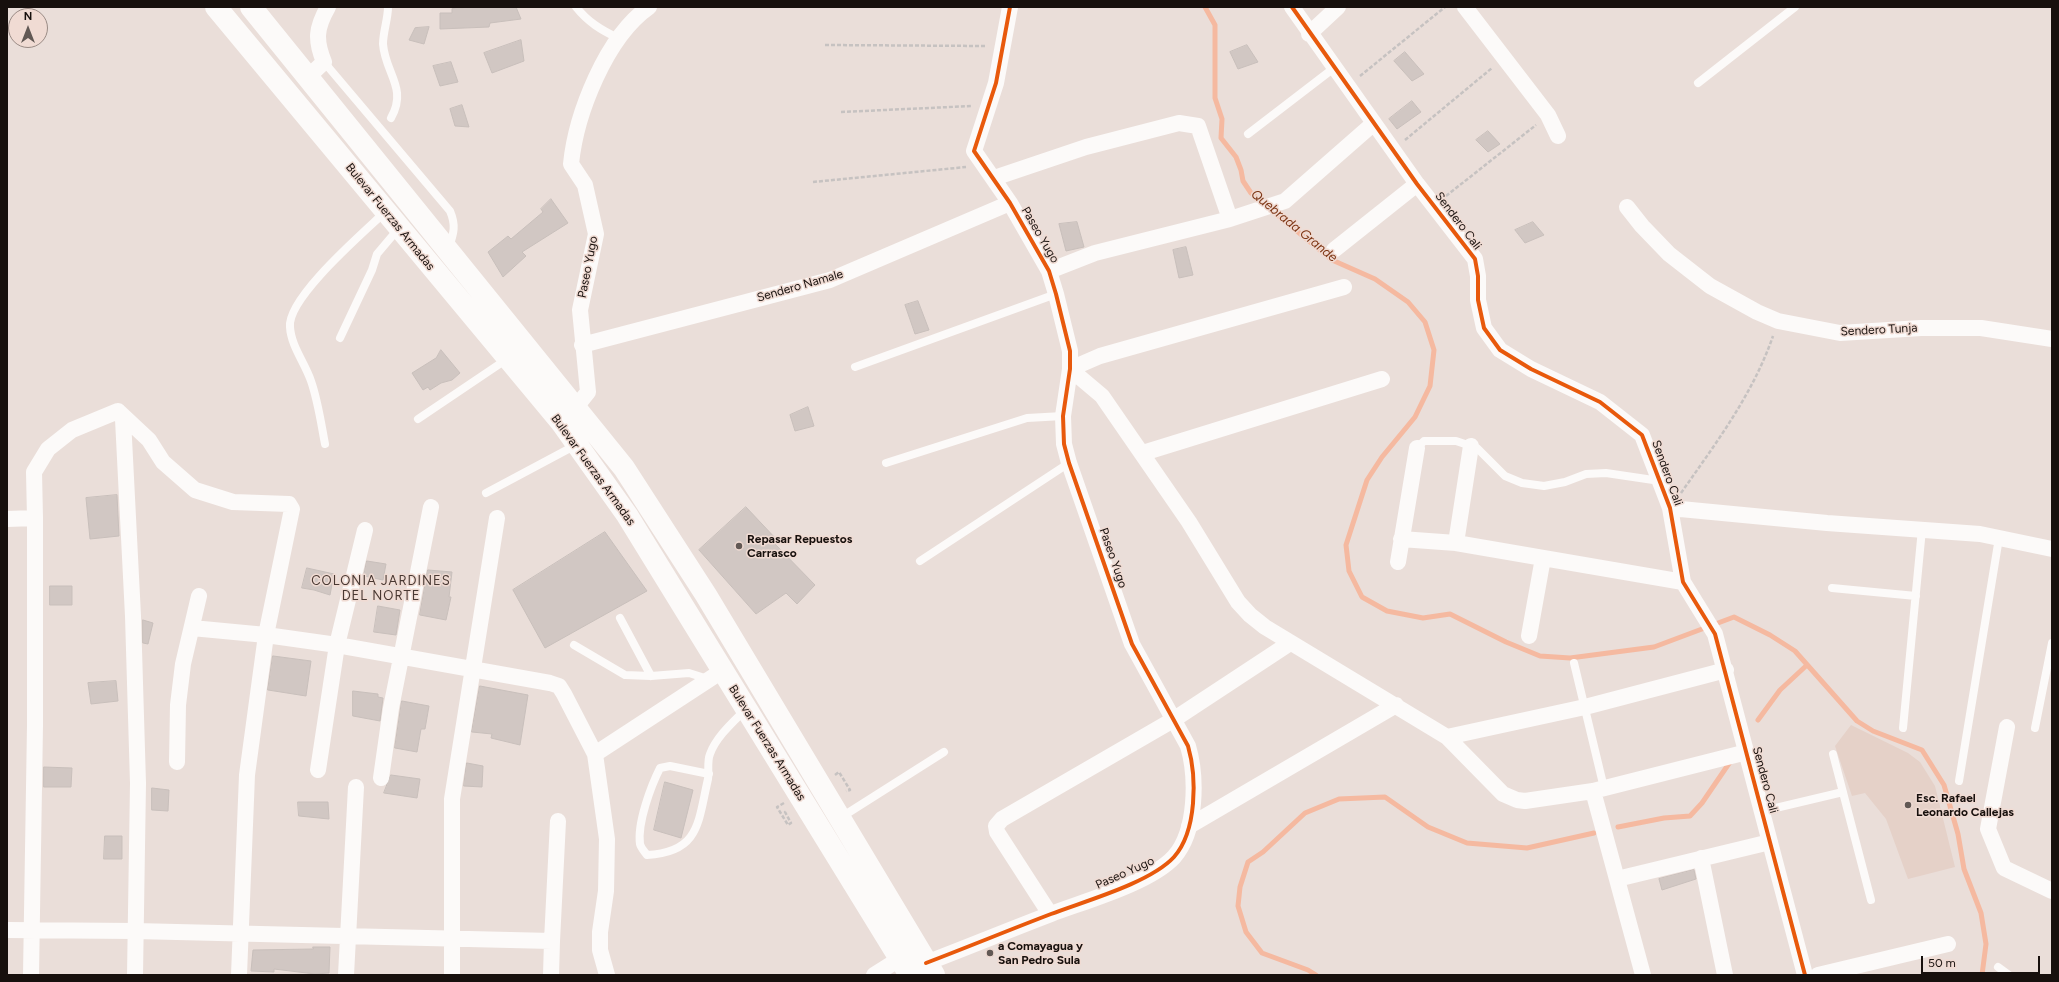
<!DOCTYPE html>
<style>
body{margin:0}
#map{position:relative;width:2059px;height:982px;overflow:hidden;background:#eaded9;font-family:Figtree,sans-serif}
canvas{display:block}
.frame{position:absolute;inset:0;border:8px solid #17100d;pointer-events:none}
.north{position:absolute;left:8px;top:8px;width:40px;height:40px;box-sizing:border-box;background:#f0dbd3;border:1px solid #998a84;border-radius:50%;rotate:0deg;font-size:11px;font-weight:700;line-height:16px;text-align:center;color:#17100d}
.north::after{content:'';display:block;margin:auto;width:14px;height:18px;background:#615854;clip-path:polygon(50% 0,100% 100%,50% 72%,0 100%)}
.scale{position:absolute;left:1921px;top:956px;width:119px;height:18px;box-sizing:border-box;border:2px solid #17100d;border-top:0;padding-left:5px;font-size:12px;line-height:14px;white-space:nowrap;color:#17100d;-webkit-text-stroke:3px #f0dbd3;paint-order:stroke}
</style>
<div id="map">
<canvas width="2059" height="982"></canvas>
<div class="frame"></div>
<div class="north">N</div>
<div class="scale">50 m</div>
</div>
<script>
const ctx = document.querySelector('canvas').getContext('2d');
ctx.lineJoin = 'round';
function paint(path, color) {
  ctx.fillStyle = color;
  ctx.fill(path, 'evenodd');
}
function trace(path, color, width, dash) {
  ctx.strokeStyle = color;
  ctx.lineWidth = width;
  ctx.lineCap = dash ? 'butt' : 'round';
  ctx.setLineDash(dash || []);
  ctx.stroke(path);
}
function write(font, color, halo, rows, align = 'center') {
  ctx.font = font + ' Figtree,sans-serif';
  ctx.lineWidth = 3;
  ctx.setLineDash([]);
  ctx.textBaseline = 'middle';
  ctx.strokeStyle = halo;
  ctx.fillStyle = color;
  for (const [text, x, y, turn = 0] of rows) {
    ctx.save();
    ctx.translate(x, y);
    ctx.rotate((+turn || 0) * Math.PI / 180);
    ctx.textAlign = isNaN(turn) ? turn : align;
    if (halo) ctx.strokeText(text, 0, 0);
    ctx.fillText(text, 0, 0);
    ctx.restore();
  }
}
paint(new Path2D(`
 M1851 725 1908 753 1920 762 1935 786 1955 867 1908 879 1886 819 1865 793 1852 796 1835 746Z`), '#e5d1c8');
trace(new Path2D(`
 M1205 7 1215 25V98L1222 119 1221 138 1236 157 1241 170 1243 181 1251 193 1332 260 1375 279 1408 302 1425 322 1434 350 1430 386 1415 417 1382 457 1367 480 1346 545 1349 571 1362 597 1387 611 1423 618 1450 614 1506 642 1540 656 1570 658 1654 647 1734 617 1770 635 1795 651 1857 721 1873 731 1922 750 1944 785 1958 834 1964 869 1981 913 1986 944 1982 975
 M1758 720 1780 690 1807 665
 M1618 827 1664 818 1690 816 1702 803 1730 762
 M1316 975 1308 970 1262 953 1246 932 1238 906 1240 887 1248 862 1263 852 1305 813 1339 799 1385 797 1428 827 1467 843 1527 848 1594 833`), '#f5b9a0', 5);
const building = new Path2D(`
 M470 7H516L521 19 490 23 489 27 440 29V13H452V9Z
 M429 27 424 44 409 40 415 28Z
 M521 40 524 61 492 73 484 53Z
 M1247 45 1258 62 1238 69 1230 52Z
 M1405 52 1424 74 1412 81 1394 61Z
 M451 62 458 82 440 86 433 66Z
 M1412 101 1421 112 1397 129 1389 119Z
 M462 105 469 127 455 126 450 109Z
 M1488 131 1500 144 1488 152 1476 140Z
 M551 199 568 223 522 252 526 256 503 277 488 252 508 236 511 239 543 212 541 209Z
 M1077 222 1084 247 1066 251 1059 224Z
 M1533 222 1544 235 1525 243 1515 230Z
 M1186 247 1193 275 1179 278 1173 250Z
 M918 301 929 330 915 334 905 305Z
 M441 350 460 373 452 380 441 383 430 390 428 387 423 390 412 373 436 358Z
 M808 407 814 426 795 431 790 415Z
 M117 495 119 536 90 539 86 498Z
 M746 507 778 541 775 544 815 585 797 604 786 593 756 614 699 550Z
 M605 532 647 591 545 648 513 590Z
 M367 561 386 564 383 580 364 576Z
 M307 568 334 574 330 595 314 590 302 588Z
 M428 570 452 572 449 597H451L446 620 420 615Z
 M50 586H72V605H50Z
 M378 606 400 610 396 635 374 632Z
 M143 620 153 623 148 644 143 643Z
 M273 656 311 661 306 696 268 690Z
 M116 681 118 701 91 704 88 683Z
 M480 686 528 695 520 745 491 738 492 734 472 732Z
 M353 691 378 694V697L383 698 380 721 353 716Z
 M402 701 429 706 425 729H421L417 752 395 748Z
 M467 763 483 766 482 787 464 786Z
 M44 767 72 768 71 787H44Z
 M391 775 420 779 417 798 384 793Z
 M665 782 693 790 681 838 654 830Z
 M152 788 169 790 168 811 152 810Z
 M298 802H328L329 819 299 816Z
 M105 836H122V859H104Z
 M1694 870 1696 879 1662 890 1659 879Z
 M313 947H330L329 973 315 974 274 969V972L251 971 253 950 313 949Z`);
paint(building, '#d1c7c3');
trace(building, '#c8bfbb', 1);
trace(new Path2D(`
 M825 45 987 46
 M1360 76 1445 7
 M841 112 972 106
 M1405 140 1492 68
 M813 182 966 167
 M1446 196 1536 125
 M1681 493C1716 443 1753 394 1773 336
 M835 775 839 772 850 790 846 791
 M784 803 777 807 788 825 791 823 785 812 787 811`), '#c6c2c1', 2.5, [4, 2]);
trace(new Path2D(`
 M388 7C388 19 383 32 383 44 385 73 408 88 391 118
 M576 7C588 22 601 30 618 38
 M324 62 450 211C456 225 454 233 449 247
 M1698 83 1795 7
 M1248 134 1334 68
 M340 338 372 270 377 254 399 228
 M855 367 1056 294
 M418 419 507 359
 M325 444C321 423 318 401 311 381 305 363 291 346 290 327 287 298 363 233 385 212
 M1417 448 1424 441H1456L1477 448 1505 476 1522 483 1544 486 1565 482 1586 474 1606 473 1660 481
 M886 463 1027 418 1063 416
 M486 493 576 445
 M920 561 1069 463
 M1832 588 1916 596
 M620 618 651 676
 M574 645 625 675 651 676 689 673 708 679
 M1574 663 1604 788
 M1903 728 1922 529
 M2035 728 2052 643
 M1833 754 1871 900
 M709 774 670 766 660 768C651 786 637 823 640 844 641 848 644 851 647 855 700 852 698 822 708 779 709 771 707 761 710 754 716 737 733 722 745 710
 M1959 781 1999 538
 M1763 811 1843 792
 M840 818 944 752
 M1998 967 2009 975`), '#fcfaf9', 8);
trace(new Path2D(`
 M1292 7 1417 184 1475 259 1478 276V300L1484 328 1500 350 1531 369 1600 402 1642 435 1670 508 1683 582 1715 634 1805 975
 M1465 7 1548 115 1558 136
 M1309 34 1338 7
 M308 77 324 62C315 40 316 28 328 7
 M994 178 1086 147 1179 123 1198 126 1230 219
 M1627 207 1642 226 1669 254 1710 286 1757 312 1778 321 1840 333 1921 328H1981L2052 339
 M1334 250 1417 184
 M1049 271 1095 253 1230 219 1285 201 1374 123
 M1344 287 1100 356 1070 369 1102 396 1189 522 1238 602 1250 615 1265 627 1447 737 1503 794 1517 800 1525 801 1593 791 1747 752
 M582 345 830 280 1010 203
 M576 407 588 392 580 310 596 234 585 185 571 164C576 114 606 37 649 7
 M118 411 149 440 163 462 195 490 233 502 289 504 292 509 266 635 247 775 239 975
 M118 411 123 419 133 616 138 783 135 975
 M1143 453 1382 379
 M1670 508 1827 523 1980 534 2052 549
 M7 519 35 518 34 472 48 449 72 430 118 411
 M1401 539 1456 543 1683 582
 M1456 543 1471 446
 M1398 562 1417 448
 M192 628 266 635 337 645 550 683 559 686 564 694 595 754 607 839 606 891 600 932V950L607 975
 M1529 636 1543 558
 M2007 727 1988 829 2004 868 2052 891
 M1447 737 1585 707 1726 670
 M595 754 722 671
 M177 762 178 705 183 664 199 596
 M318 770 337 645 365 530
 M381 778 391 708 431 507
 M1593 791 1643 975
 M1189 826 1396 705
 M1701 858 1725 975
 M1617 879 1770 842
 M1050 914 997 832 996 826 1002 819 1173 720 1290 643
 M7 930 135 931 552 941 558 821
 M926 963C968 947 1009 930 1051 914 1085 901 1150 883 1174 857 1197 831 1197 777 1188 746L1132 644 1069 463 1064 444 1063 416 1070 369V351L1056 294 1049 271 1010 203 974 151 996 83 1010 7
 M31 975 35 725V518
 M346 975 356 787
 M452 975V799L497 518
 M551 975 552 941
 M874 975 901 958
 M1818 975 1948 944`), '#fcfaf9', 16);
trace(new Path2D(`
 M216 7 561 422 627 515 910 975
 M251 7 624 468 706 595 934 975`), '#fcfaf9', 22);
trace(new Path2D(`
 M1292 7 1417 184 1475 259 1478 276V300L1484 328 1500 350 1531 369 1600 402 1642 435 1670 508 1683 582 1715 634 1805 975
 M926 963C968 947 1009 930 1051 914 1085 901 1150 883 1174 857 1197 831 1197 777 1188 746L1132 644 1069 463 1064 444 1063 416 1070 369V351L1056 294 1049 271 1010 203 974 151 996 83 1010 7`), '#e8590c', 4);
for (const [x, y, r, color] of [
 [739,546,4,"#615854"],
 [1908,805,4,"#615854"],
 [990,953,4,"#615854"]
]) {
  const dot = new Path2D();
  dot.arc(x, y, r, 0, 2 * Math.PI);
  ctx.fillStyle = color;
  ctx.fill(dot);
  trace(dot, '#f0dbd3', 1.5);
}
write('12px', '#17100d', '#f0dbd3', [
 ["Bulevar Fuerzas Armadas",390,217,51],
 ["Sendero Cali",1458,221,53],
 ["Paseo Yugo",1040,235,60],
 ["Paseo Yugo",588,267,-79],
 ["Sendero Namale",800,286,-16],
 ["Sendero Tunja",1879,330,-3],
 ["Bulevar Fuerzas Armadas",593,470,54],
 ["Sendero Cali",1667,473,70],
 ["Paseo Yugo",1113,558,71],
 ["Bulevar Fuerzas Armadas",767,743,58],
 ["Sendero Cali",1765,780,75],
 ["Paseo Yugo",1125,873,-24]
]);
write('bold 12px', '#17100d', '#f0dbd3', [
 ["Repasar Repuestos",747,539],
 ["Carrasco",747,553],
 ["Esc. Rafael",1916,798],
 ["Leonardo Callejas",1916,812],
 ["a Comayagua y",998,946],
 ["San Pedro Sula",998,960]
], 'left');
write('italic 13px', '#7e3716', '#f0dbd3', [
 ["Quebrada Grande",1294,226,39]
]);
ctx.letterSpacing = '1px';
write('13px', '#493933', '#f0dbd3', [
 ["COLONIA JARDINES",381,581],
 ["DEL NORTE",381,596]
]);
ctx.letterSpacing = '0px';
</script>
